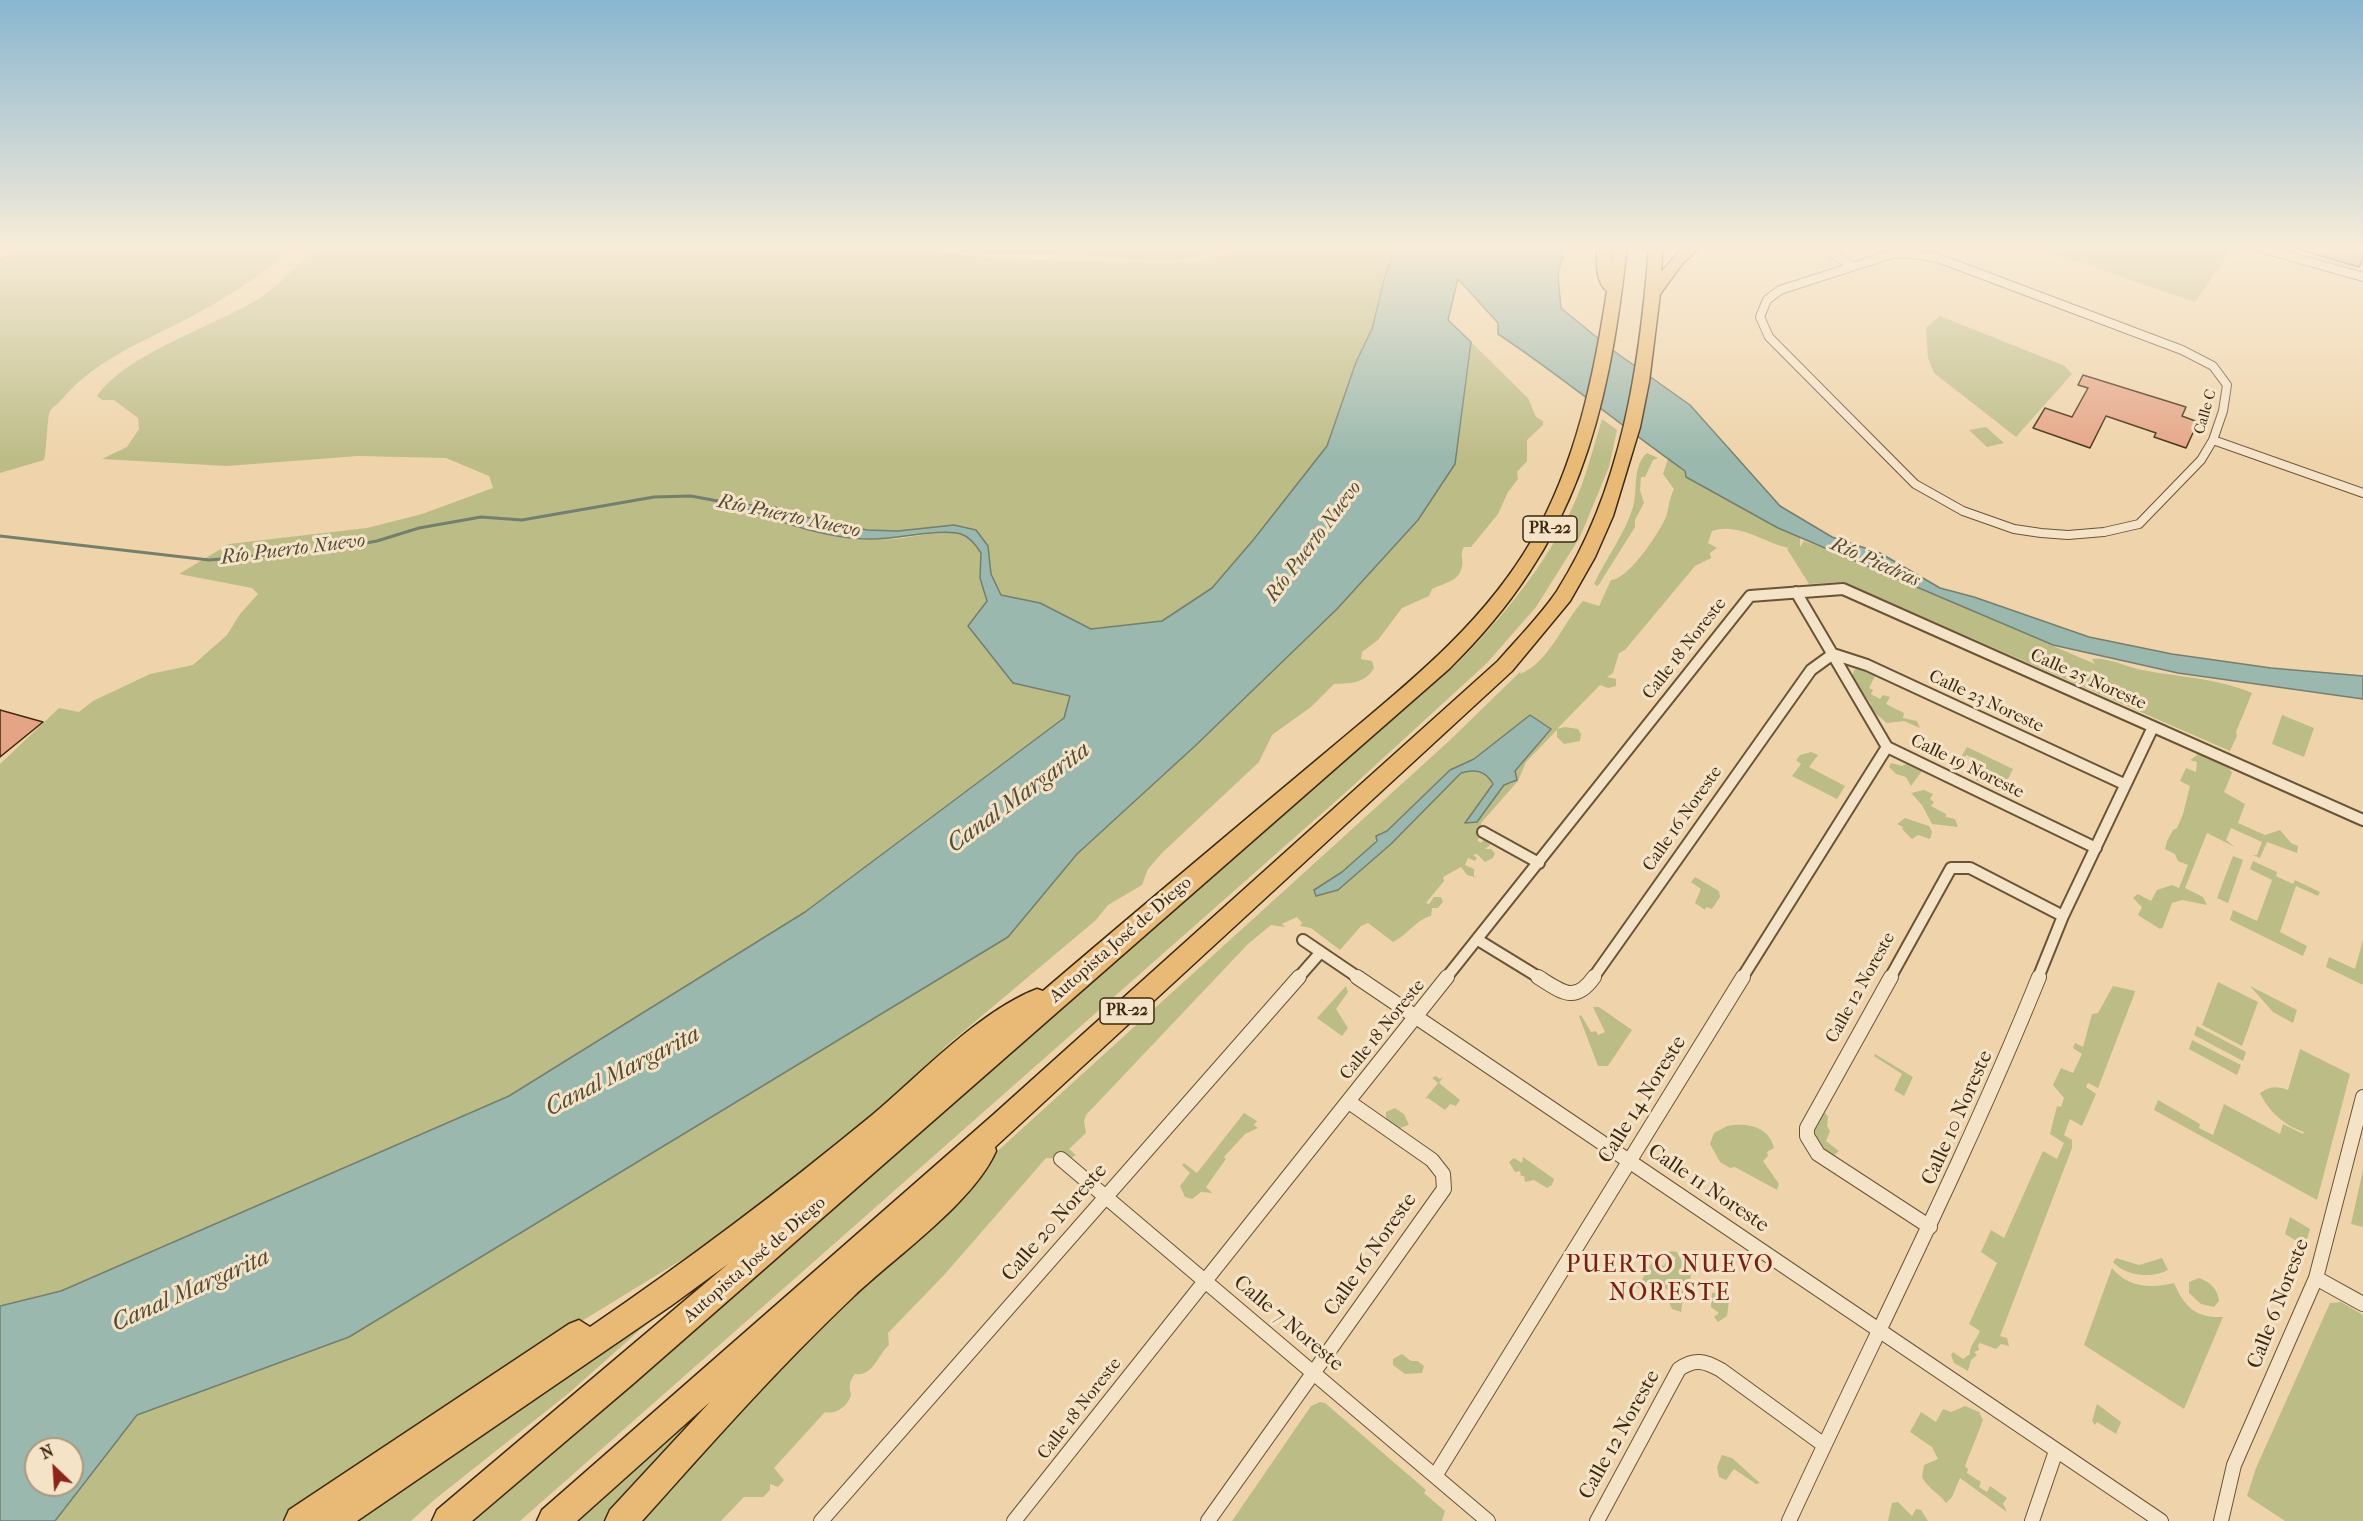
<!DOCTYPE html>
<meta charset="utf-8">
<style>
body{margin:0}
#map{position:relative;width:2363px;height:1521px;overflow:hidden;background:#efd4ab;font-family:"IM FELL French Canon",serif}
canvas{display:block}
.north{position:absolute;left:24px;top:1437px;width:60px;height:60px;box-sizing:border-box;background:#f5e3c8;border:2px solid #ab997e;border-radius:50%;rotate:335deg;font-size:16px;font-weight:700;line-height:24px;text-align:center;color:#3c290f}
.north::after{content:'';display:block;margin:auto;width:21px;height:27px;background:#8f2418;clip-path:polygon(50% 0,100% 100%,50% 72%,0 100%)}
</style>
<div id="map">
<canvas width="2363" height="1521"></canvas>
<div class="north">N</div>
</div>
<script>
const ctx = document.querySelector('canvas').getContext('2d');
ctx.lineJoin = 'round';
function paint(path, color) {
  ctx.fillStyle = color;
  ctx.fill(path, 'evenodd');
}
function trace(path, color, width, dash) {
  ctx.strokeStyle = color;
  ctx.lineWidth = width;
  ctx.lineCap = dash ? 'butt' : 'round';
  ctx.setLineDash(dash || []);
  ctx.stroke(path);
}
function write(font, color, halo, rows, align = 'center') {
  ctx.font = font + ' "IM FELL French Canon",serif';
  ctx.lineWidth = 6;
  ctx.setLineDash([]);
  ctx.textBaseline = 'middle';
  ctx.strokeStyle = halo;
  ctx.fillStyle = color;
  for (const [text, x, y, turn = 0] of rows) {
    ctx.save();
    ctx.translate(x, y);
    ctx.rotate((+turn || 0) * Math.PI / 180);
    ctx.textAlign = isNaN(turn) ? turn : align;
    if (halo) ctx.strokeText(text, 0, 0);
    ctx.fillText(text, 0, 0);
    ctx.restore();
  }
}
paint(new Path2D(`
 M24 246H297C264 271 234 294 198 313 151 339 99 356 63 398 59 403 54 406 50 411 47 417 47 448 44 460L0 473V261Z
 M318 246H1226C1188 271 1117 256 1073 255 1028 253 985 257 941 247L935 252 999 259 1156 263 1199 262 1223 254 1236 246 1397 247 1385 276 1372 329 1356 362 1327 446 1254 539 1212 588 1162 621 1091 629 1040 603 1001 595 991 574 988 546 976 530 954 525 898 531 867 530 813 519 774 507 735 504C768 524 852 542 892 539 913 538 940 529 961 534 970 537 976 545 981 553L980 578 1013 683 1070 696 1064 718 805 912 509 1096 60 1291 0 1306V764L59 708 79 712 93 701 150 674 193 665 227 635 240 614 258 594 252 588 179 574 229 544 367 528 422 514 493 488 489 476 446 458 358 456 227 466 102 459 127 447 139 429 138 418 114 400H102L97 396C125 355 211 327 255 301 279 287 297 265 318 246Z
 M2031 246H2234L2195 302Z
 M1940 316 2065 366 2072 374 2016 437 1934 373 1928 358 1926 328Z
 M1471 342 1528 398 1536 417 1543 421V425L1527 440V461L1517 472 1518 479 1508 492 1498 514 1471 547H1464C1459 555 1464 558 1462 566 1460 582 1443 583 1432 589L1429 596 1402 608 1378 640 1362 652 1361 659 1372 661 1374 668C1365 684 1351 683 1334 684L1311 707 1272 735 1259 762 1162 853 1148 869 1142 885 1108 905 1096 920 946 1046 904 1092 714 1240 577 1324 281 1521H55L137 1415 349 1337 1008 937 1077 854 1195 746 1337 609 1418 520 1455 464Z
 M1602 419 1617 430 1609 467 1580 537 1536 607 1487 663 1345 793 520 1521H474L1459 662C1504 615 1546 565 1573 506 1586 478 1593 448 1602 419Z
 M1986 427 2004 443 1987 447 1969 430Z
 M1647 453 1658 458 1653 460 1645 477H1641L1640 490 1644 503 1635 520V527L1598 586 1594 584C1606 558 1625 534 1633 507 1638 490 1632 466 1647 453Z
 M1668 459 1685 471 1686 477C1723 499 1761 518 1800 537V547L1804 541 1835 552 2095 664 2092 659C2108 657 2126 667 2142 670 2179 677 2217 678 2252 693L2236 732 2237 736 2230 751 1843 582 1809 584 1787 549 1789 548C1764 543 1739 522 1712 531L1708 543 1717 548 1710 553 1711 558 1695 566 1625 650 1619 653 1613 673 1607 677 1616 679V686L1608 688 1600 685 1557 729 1565 727 1578 729 1581 734 1580 741 1564 744 1557 737V730L1526 762 1518 781 1481 823 1482 836 1477 840 1481 843 1484 839 1489 840 1490 845 1485 849H1491L1495 853 1493 858 1485 862 1477 854 1473 855 1477 858 1475 861 1468 858 1465 865 1474 869V876L1478 878 1467 875 1461 867 1443 877 1444 881 1426 903 1429 904 1434 897H1441L1443 902 1438 908H1432L1431 916C1415 920 1408 935 1393 942L1368 923 1361 926 1340 950 1311 928 1300 926 1302 923 1297 917 1282 924 1285 927 1271 925 1248 944 1086 1115 1084 1121 1086 1133 1069 1149 1076 1155 1069 1159 1046 1158 945 1274 888 1333 889 1345C879 1353 873 1377 855 1374 849 1382 849 1386 851 1395 848 1406 836 1415 825 1412L774 1468 784 1480 778 1487 770 1484V1490L763 1497H744L721 1521H631L872 1265 1449 741 1521 671 1520 674C1549 663 1564 621 1583 601L1599 606 1611 580C1628 580 1659 533 1666 517 1669 508 1669 498 1674 489L1663 474ZM1530 715 1551 729 1532 751 1529 716ZM1472 760 1512 783 1504 785 1477 822 1465 823 1493 784C1485 771 1475 769 1461 773L1391 844 1314 889C1337 876 1368 858 1380 833L1387 831 1450 770Z
 M1858 669 1875 676 1869 688 1873 690 1871 694 1880 699 1883 695 1890 697 1886 704 1904 713 1903 718 1917 721 1920 728 1904 721 1887 723 1870 709 1871 704 1852 678 1854 670Z
 M2282 715 2314 728 2304 757 2272 744Z
 M1967 747 2013 769 2003 789 2007 794 1993 788 1999 775 1987 769 1981 779 1983 783 1976 780 1986 764 1966 755 1958 771 1954 769Z
 M1811 752 1818 755 1809 767 1845 786 1837 799 1792 776 1801 764 1796 760 1800 755Z
 M2200 753 2229 768 2232 773 2224 792 2245 804 2238 823 2265 835 2280 830 2291 843 2298 846 2297 853 2267 842 2260 858 2253 855H2257L2262 842 2231 828 2226 840 2235 847 2207 833 2185 888 2203 897 2207 905 2182 900 2172 903 2163 927 2160 929 2138 915 2142 907 2133 898 2138 894 2151 901 2157 890 2172 885 2179 888 2188 865 2178 861 2175 854 2165 849 2167 841 2173 830 2177 828 2183 814 2190 786 2180 781 2186 768 2196 772 2197 762 2190 760Z
 M1891 763 1902 766 1906 764 1922 771 1911 786 1906 777 1896 774 1889 767Z
 M1924 790 1933 794 1930 799 1934 802 1931 806 1946 814V817L1955 819 1958 827 1932 824 1922 805 1911 793Z
 M1905 818 1929 826 1932 832 1930 839 1918 835 1912 839 1902 829 1903 827 1897 824Z
 M2233 856 2243 860 2228 903 2217 898Z
 M2253 861 2277 872 2276 876 2293 884 2295 880 2320 892 2318 896 2296 886 2280 932 2307 946 2303 956 2230 920 2233 910 2257 921 2272 880 2250 869Z
 M1695 877 1719 891 1720 897 1712 909 1706 907 1705 910 1695 903 1701 889 1691 882Z
 M2363 940V985L2326 967 2329 957 2355 969Z
 M2218 982 2258 1002 2242 1046 2202 1025Z
 M1346 986 1348 992 1336 1009 1348 1028 1342 1036 1317 1018Z
 M2113 986 2135 991 2134 995 2098 1088 2088 1083 2086 1087 2096 1094 2082 1126 2070 1119 2064 1135 2072 1140V1148L2000 1336 2007 1338 2009 1346 2001 1344 1996 1349 1980 1343 1978 1345 1979 1350 1974 1352 1977 1355 1971 1360 1968 1371 1954 1363 1951 1355 1953 1352 1963 1359 1970 1354C1969 1346 1977 1339 1980 1331L1969 1324 1997 1263 1981 1252 1991 1230 2004 1238 2043 1151 2057 1159 2064 1143 2050 1134 2057 1106 2061 1107 2064 1098 2053 1085 2061 1068 2073 1073 2082 1054 2073 1048 2075 1043 2083 1047 2092 1014 2098 1013Z
 M2250 986 2297 1010 2293 1023 2273 1012Z
 M1593 1007H1599L1632 1030 1608 1066H1598L1579 1016 1581 1015 1591 1032 1596 1031 1598 1035 1605 1032Z
 M2197 1026 2246 1052 2243 1061 2194 1035Z
 M2192 1040 2241 1065 2237 1075 2189 1049Z
 M2300 1049 2350 1074 2317 1200 2154 1110 2158 1100 2200 1124 2199 1128 2213 1135 2224 1104 2280 1134 2283 1124 2303 1134 2304 1132C2285 1126 2268 1111 2260 1093 2270 1086 2277 1086 2288 1090Z
 M1875 1054 1913 1077 1904 1096 1894 1090 1902 1074 1874 1056Z
 M1436 1076 1440 1079 1443 1077 1439 1083 1460 1100 1456 1106 1450 1104 1445 1110 1428 1098 1425 1099 1438 1083 1432 1078Z
 M1395 1108 1404 1114 1409 1125 1397 1129 1386 1121V1112Z
 M1824 1111 1828 1117 1827 1126 1830 1131 1826 1141 1839 1151 1831 1158 1814 1140 1813 1130Z
 M1244 1113 1257 1121 1254 1125 1258 1128 1245 1134 1224 1157 1226 1159 1206 1187 1212 1193 1201 1192 1192 1199 1185 1197 1180 1186 1190 1173 1182 1165 1184 1163 1197 1173Z
 M1727 1126C1746 1122 1769 1126 1774 1148L1767 1152 1768 1156 1763 1161 1779 1184 1777 1190 1735 1167 1730 1168 1720 1162 1710 1144 1714 1133Z
 M1523 1157 1554 1179 1552 1185 1547 1188 1534 1180 1525 1182 1524 1176H1521L1520 1171 1515 1172 1509 1162 1514 1158 1522 1163Z
 M2363 1170V1227L2351 1224Z
 M2290 1217 2310 1229 2305 1246 2285 1234Z
 M1671 1251 1677 1252 1683 1263 1696 1269 1691 1274 1690 1282 1685 1285 1681 1312 1672 1309 1668 1300V1290L1652 1280 1642 1289 1633 1286 1634 1284 1638 1287 1652 1262 1664 1266 1666 1262 1671 1265 1676 1258 1669 1253Z
 M2116 1258 2139 1265 2162 1258 2168 1270C2152 1279 2125 1276 2113 1262Z
 M2112 1268C2127 1287 2150 1289 2174 1283 2185 1308 2196 1318 2223 1317L2184 1409 2084 1345Z
 M2199 1278C2210 1282 2218 1289 2219 1301L2214 1307 2201 1304 2189 1293V1282Z
 M1720 1292 1729 1301 1727 1316 1718 1322 1714 1317 1719 1313 1711 1307 1712 1293Z
 M2341 1302 2363 1315V1521H2285L2247 1496 2256 1468 2330 1303Z
 M660 1312 569 1393 434 1500 411 1521H347Z
 M766 1350 609 1521H579Z
 M1402 1354 1411 1361H1418L1424 1366 1422 1373 1405 1374 1393 1365V1359Z
 M1320 1402 1325 1403 1426 1490 1424 1493 1445 1511 1442 1521H1232L1311 1406Z
 M2097 1404 2121 1422 2116 1434 2097 1422 2095 1425 2092 1421Z
 M1965 1406 1979 1412 1983 1420 1965 1466 1968 1469 1967 1473 1981 1482 1979 1487 1987 1492 1990 1486 2007 1498 2003 1504 2007 1512 1960 1478 1952 1497 1946 1503C1938 1492 1928 1489 1922 1477L1924 1465 1938 1459 1932 1447 1910 1432 1921 1412 1936 1422 1943 1409 1951 1412Z
 M1722 1455 1732 1458 1760 1483 1756 1484 1734 1469 1726 1480 1719 1477 1717 1467Z
 M1898 1502 1912 1516 1916 1509 1921 1510 1928 1521H1888L1892 1503Z`), '#bcbc87');
const water = new Path2D(`
 M1397 246H1565L1558 275 1561 308 1611 349 1690 405 1780 506 1832 537 1880 553 1940 588 1974 597 2089 637 2172 654 2271 668 2363 676V699L2178 673 2053 645 1778 528 1686 477 1685 471C1621 426 1563 377 1498 334V323L1458 279 1448 320 1471 342 1455 464 1418 520 1337 609 1195 746 1077 854 1008 937 349 1337 137 1415 55 1521H0V1306L61 1291 509 1096 805 912 1064 718 1070 696 1013 683 968 626 987 601 980 578 981 553C976 545 970 537 961 534 940 528 894 540 870 539 824 539 774 520 732 503L774 507 813 519 867 530 898 531 954 525 976 530 988 546 991 574 1001 595 1040 603 1091 629 1162 621 1212 588 1254 539 1327 446 1356 362 1372 329 1385 276ZM36 1449H72V1485H36Z
 M1530 715 1551 729 1515 771 1517 780 1504 785 1477 822 1465 823 1493 784C1485 770 1475 769 1461 773L1391 844 1338 890 1316 896 1314 890 1342 872 1377 841 1376 836 1387 831 1450 770 1474 759Z`);
paint(water, '#9ab8ad');
trace(water, '#747f6e', 1.5);
trace(new Path2D(`
 M0 536 209 560 327 550 377 541 419 528 481 517 522 520 654 497 691 496 734 504`), '#747f6e', 3);
const building = new Path2D(`
 M2297 246H2363V258L2359 267 2297 249Z
 M2083 375 2186 407 2182 416 2198 422 2186 448 2154 437 2156 433 2106 416 2090 448 2033 428 2045 408 2072 417 2088 388 2078 385Z
 M0 710 43 722 0 757Z`);
paint(building, '#e5a486');
trace(building, '#3c290f', 1.5);
const minorFar2 = new Path2D(`
 M1820 246 1852 266
 M2253 246 2363 277
 M1907 253 1938 258 2182 350 2213 366 2227 385 2223 411 2213 440 2201 460 2139 524 2104 532 2068 535 2041 533 2014 529 1963 511 1915 484 1769 337 1760 317 1767 300 1780 290 1892 254Z
 M0 255 15 246
 M2213 440 2363 493`);
const minorFar1 = new Path2D(`
 M1796 592 1887 747 2096 848
 M1483 832 1539 863
 M1303 940 1359 978
 M1478 940 1540 978
 M1298 978 1320 953
 M1446 978 1750 596 1843 589 2363 820
 M1593 978 1811 670 1833 654 1867 665 2124 784
 M1742 978 1887 747
 M1890 978 1951 868H1970L2063 916
 M2038 978 2063 916 2153 727`);
const minor = new Path2D(`
 M1357 977 2161 1521
 M1538 977C1562 992 1575 1004 1594 977
 M1891 977 1807 1128V1136L1818 1154 1930 1227
 M1061 1159 1488 1521
 M2316 1278 2363 1304
 M1435 1476 1743 977
 M821 1521 1299 977
 M1014 1521 1447 977
 M1208 1521 1444 1189 1443 1174 1432 1160 1349 1102
 M1597 1521 1679 1369C1695 1358 1705 1361 1721 1370L1824 1445
 M1789 1521C1873 1339 1964 1162 2039 977
 M2032 1521 2056 1451
 M2221 1521 2234 1465 2316 1278 2363 1097`);
const motorway = new Path2D(`
 M1597 246H1611V262L1613 246H1627C1608 418 1577 543 1450 668L634 1383 472 1521H432L437 1510 728 1264 672 1305 357 1521H284L289 1510 569 1324 579 1320 590 1327C687 1261 781 1190 871 1116 919 1076 979 1011 1037 989L1043 991C1134 913 1226 836 1318 759 1396 693 1480 630 1532 540 1576 464 1594 376 1607 291 1595 282 1597 261 1597 246Z
 M1649 246H1663L1661 272 1685 246H1701L1682 264 1660 294 1649 382 1640 427 1613 516 1595 557 1570 601 1512 671 995 1147 996 1151C974 1202 895 1257 854 1296 779 1367 711 1444 642 1521H605L610 1510 710 1402 577 1521H537L542 1510 993 1115 1498 661C1518 638 1540 616 1557 591 1622 489 1640 365 1649 246Z`);
trace(minorFar2, '#695436', 10);
trace(minorFar1, '#695436', 14);
trace(minor, '#695436', 16);
trace(motorway, '#3c290f', 3);
trace(minorFar2, '#f5e3c8', 8);
trace(minorFar1, '#f5e3c8', 10);
trace(minor, '#f5e3c8', 14);
paint(motorway, '#e8ba76');
const sky = ctx.createLinearGradient(0, 0, 0, 459);
sky.addColorStop(0, '#89b6d0');
sky.addColorStop(0.54, '#f8ecd9');
sky.addColorStop(1, '#f8ecd900');
ctx.fillStyle = sky;
ctx.fillRect(0, 0, 2363, 459);
write('15px', '#3c290f', '#f5e3c8', [
 ["Calle C",2206,412,-74]
]);
for (const [x, y, w] of [
 [1550,529,54],
 [1127,1011,54]
]) {
  const box = new Path2D();
  box.roundRect(x - w / 2, y - 13, w, 26, 4.5);
  ctx.fillStyle = '#f5e3c8';
  ctx.fill(box);
  trace(box, '#3c290f', 1.5);
}
write('bold 16px', '#3c290f', null, [
 ["PR-22",1550,529],
 ["PR-22",1127,1011]
]);
write('18px', '#3c290f', '#f5e3c8', [
 ["Calle 18 Noreste",1685,649,-52],
 ["Calle 25 Noreste",2088,680,24],
 ["Calle 23 Noreste",1986,702,25],
 ["Calle 19 Noreste",1967,767,26],
 ["Calle 16 Noreste",1683,819,-55],
 ["Autopista José de Diego",1121,940,-41],
 ["Calle 12 Noreste",1861,988,-61],
 ["Calle 18 Noreste",1383,1030,-51],
 ["Autopista José de Diego",755,1260,-41],
 ["Calle 18 Noreste",1080,1409,-52]
]);
write('italic 20px', '#544d36', '#f5e3c8', [
 ["Río Puerto Nuevo",789,517,12],
 ["Río Puerto Nuevo",1314,542,-53],
 ["Río Puerto Nuevo",293,550,-7],
 ["Río Piedras",1875,563,24]
]);
write('21px', '#3c290f', '#f5e3c8', [
 ["Calle 14 Noreste",1643,1100,-58],
 ["Calle 10 Noreste",1958,1118,-66],
 ["Calle 11 Noreste",1708,1189,34],
 ["Calle 20 Noreste",1055,1223,-49],
 ["Calle 16 Noreste",1371,1255,-55],
 ["Calle 6 Noreste",2279,1304,-69],
 ["Calle 7 Noreste",1288,1324,40],
 ["Calle 12 Noreste",1620,1435,-61]
]);
write('italic 24px', '#544d36', '#f5e3c8', [
 ["Canal Margarita",1019,798,-36],
 ["Canal Margarita",623,1072,-27],
 ["Canal Margarita",191,1291,-24]
]);
ctx.letterSpacing = '1.5px';
write('24px', '#7a1f14', '#f5e3c8', [
 ["PUERTO NUEVO",1670,1266],
 ["NORESTE",1670,1294]
]);
ctx.letterSpacing = '0px';
</script>
